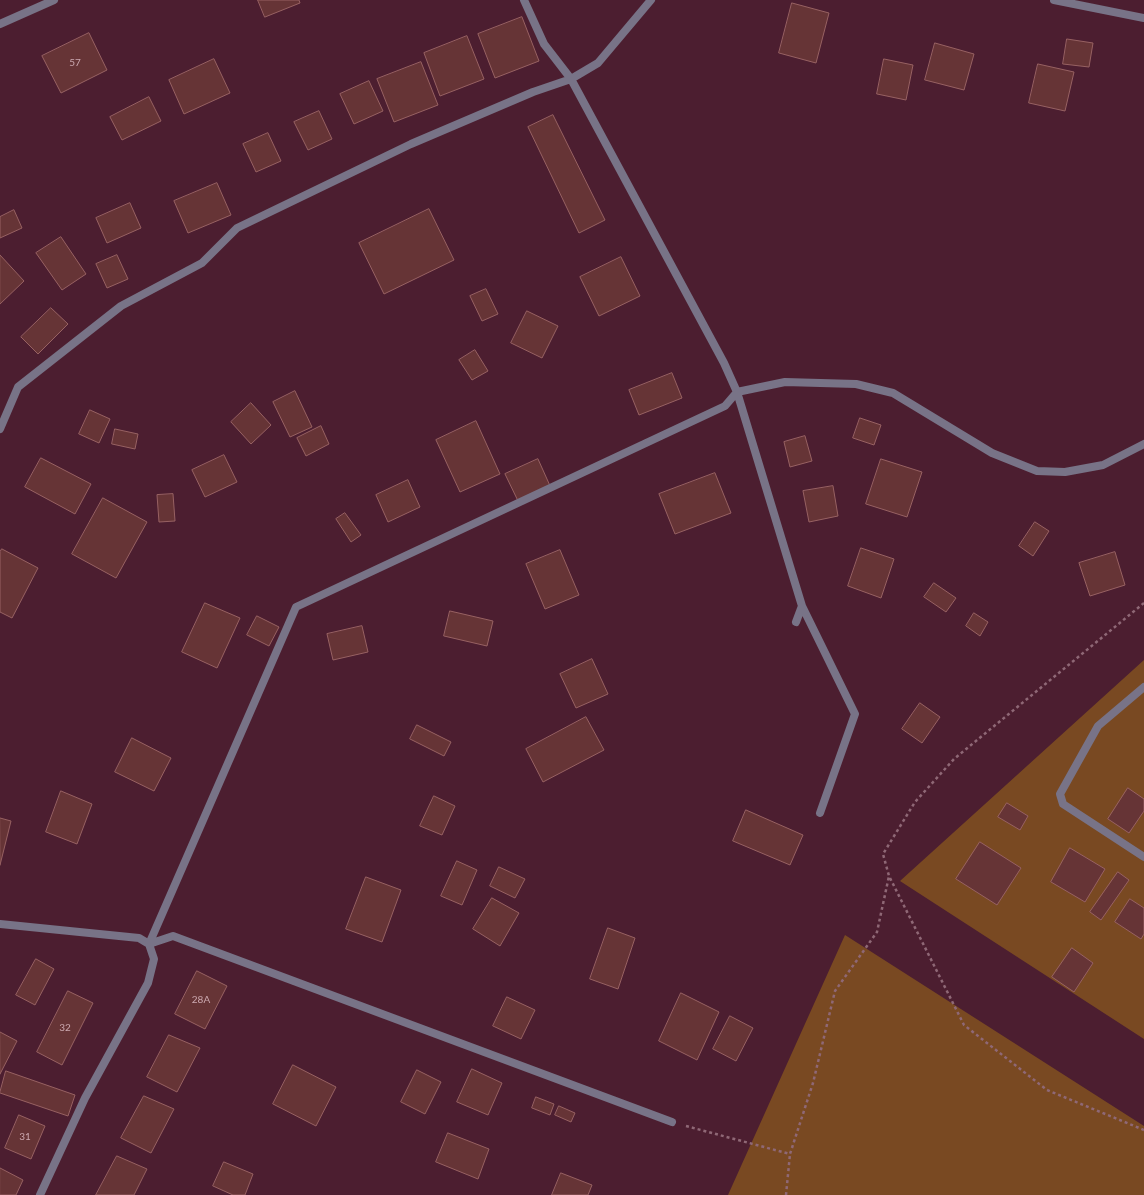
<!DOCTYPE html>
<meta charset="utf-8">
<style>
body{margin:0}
canvas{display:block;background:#4c1e30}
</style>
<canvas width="1144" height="1195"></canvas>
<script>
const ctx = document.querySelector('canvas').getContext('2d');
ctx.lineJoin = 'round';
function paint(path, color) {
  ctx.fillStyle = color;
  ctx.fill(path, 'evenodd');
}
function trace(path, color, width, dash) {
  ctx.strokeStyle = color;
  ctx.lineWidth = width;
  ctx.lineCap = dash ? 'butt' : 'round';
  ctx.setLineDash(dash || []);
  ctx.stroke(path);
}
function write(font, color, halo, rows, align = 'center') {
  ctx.font = font + ' Lato,sans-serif';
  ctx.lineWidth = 3;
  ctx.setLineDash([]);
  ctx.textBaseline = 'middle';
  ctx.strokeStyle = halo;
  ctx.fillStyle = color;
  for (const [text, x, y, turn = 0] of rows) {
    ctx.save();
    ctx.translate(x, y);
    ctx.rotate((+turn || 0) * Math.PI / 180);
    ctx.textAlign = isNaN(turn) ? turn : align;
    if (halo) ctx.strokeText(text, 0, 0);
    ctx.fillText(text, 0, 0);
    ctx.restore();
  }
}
paint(new Path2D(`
 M1144 660V1039L900 881Z
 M845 935 1144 1126V1195H728Z`), '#794922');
const building = new Path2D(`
 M258 0H299L300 3 265 17Z
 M792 3 829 13 816 63 779 53Z
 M522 17 539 61 495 78 478 34Z
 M89 33 107 70 61 93 42 56Z
 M467 36 484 79 440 96 424 53Z
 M1067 39 1093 43 1089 67 1063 64Z
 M935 43 974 54 964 90 925 80Z
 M214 59 230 93 184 114 169 80Z
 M884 59 913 65 906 100 877 94Z
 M421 62 438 105 394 122 377 79Z
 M1038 64 1074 72 1065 111 1029 103Z
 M369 81 383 111 354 124 340 94Z
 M149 97 161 121 122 140 110 117Z
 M319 111 332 139 308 150 294 122Z
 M553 115 605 220 579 233 528 127Z
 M268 133 281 161 256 172 243 144Z
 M217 183 231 215 188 233 174 201Z
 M130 203 141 228 107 243 96 218Z
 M429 209 454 260 384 294 359 243Z
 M14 210 22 228 0 238V217Z
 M61 237 86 274 62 290 36 253Z
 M0 255 24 281 0 304Z
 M117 255 128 279 107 288 96 264Z
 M621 257 640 296 599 316 580 277Z
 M486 289 498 314 482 321 470 296Z
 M51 308 68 324 38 354 21 337Z
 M527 311 558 326 542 358 511 343Z
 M475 350 488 371 472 380 459 360Z
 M672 373 682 398 639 415 629 390Z
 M295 391 312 427 290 437 273 402Z
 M251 403 271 425 251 444 231 422Z
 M90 410 110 419 99 443 79 434Z
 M860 418 881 425 874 445 853 438Z
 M476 421 500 474 460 492 436 440Z
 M321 426 329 444 306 456 297 438Z
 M115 429 138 434 135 449 112 444Z
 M805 436 812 461 790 467 784 442Z
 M224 455 237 482 205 497 192 470Z
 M41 458 91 484 75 514 25 487Z
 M538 459 551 488 519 503 505 474Z
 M881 459 922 472 907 517 866 504Z
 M715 473 731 513 675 534 659 494Z
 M408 480 420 507 388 522 376 495Z
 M833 486 838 516 809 522 803 491Z
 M173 494 175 521 159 522 157 495Z
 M103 498 147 522 116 578 72 554Z
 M345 513 361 535 351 542 336 519Z
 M1035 522 1049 531 1033 556 1019 546Z
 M861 548 894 559 881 598 848 586Z
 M2 549 38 568 12 618 0 612V552Z
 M560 550 579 595 545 609 526 564Z
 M1115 552 1125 585 1090 596 1079 563Z
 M934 583 956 598 946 612 924 597Z
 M205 603 240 618 217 668 182 652Z
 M450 611 493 621 487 646 444 636Z
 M974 613 988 622 980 636 966 626Z
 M257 616 279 627 269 646 247 635Z
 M362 626 368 652 333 660 327 634Z
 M592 659 608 694 576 708 560 674Z
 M920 703 940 717 922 743 902 729Z
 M586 717 604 750 543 782 526 749Z
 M417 725 451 742 444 756 410 739Z
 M132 738 171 758 154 791 115 772Z
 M1128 788 1144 799V811L1129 833 1108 819Z
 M61 791 92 804 77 844 46 832Z
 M434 796 455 806 442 835 420 826Z
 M1007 803 1028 816 1020 830 998 817Z
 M746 810 803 835 790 865 733 841Z
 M0 818 11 821 0 865Z
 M980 842 1021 868 997 905 956 879Z
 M1070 848 1105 869 1085 902 1051 882Z
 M457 861 477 870 462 905 441 896Z
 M499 867 525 879 515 898 490 886Z
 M1118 872 1129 880 1101 920 1090 912Z
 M366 877 401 890 382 942 346 929Z
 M492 898 519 913 500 946 473 929Z
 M1130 899 1144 908V934L1141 939 1115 922Z
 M608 928 635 938 618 989 590 979Z
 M1072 948 1093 963 1074 992 1052 977Z
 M36 959 54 969 35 1005 16 995Z
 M197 971 227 986 205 1029 175 1014Z
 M68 991 93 1003 62 1065 37 1052Z
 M681 993 719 1012 697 1060 659 1041Z
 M507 997 535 1010 521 1039 493 1026Z
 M730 1016 753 1028 736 1061 713 1049Z
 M0 1032 17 1041 0 1074Z
 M169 1035 200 1048 177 1092 147 1077Z
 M293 1065 336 1087 316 1126 273 1104Z
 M472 1069 502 1083 488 1115 457 1102Z
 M417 1070 441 1082 425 1114 401 1102Z
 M6 1071 75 1095 68 1116 0 1093Z
 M144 1096 174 1109 151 1153 121 1138Z
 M536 1097 554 1104 550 1115 532 1108Z
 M559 1106 575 1113 571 1122 555 1115Z
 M19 1115 45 1126 31 1159 5 1148Z
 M448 1133 489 1149 478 1179 436 1162Z
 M117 1156 147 1169 134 1195H96Z
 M224 1162 253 1174 245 1195H233L213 1186Z
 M0 1168 23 1180 16 1195H0Z
 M561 1173 592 1185 588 1195H552Z`);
paint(building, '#663436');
trace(building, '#976162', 1);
trace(new Path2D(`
 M1144 603 954 759 915 802 883 854 889 876 964 1025 1047 1090 1144 1130
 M686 1126 790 1154 813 1083 835 991 877 932 889 876
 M786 1195 790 1154`), '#8f6876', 2.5, [3, 3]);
trace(new Path2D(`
 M524 0 544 44 571 79 724 363 737 392 785 382 856 384 893 393 992 453 1037 471 1065 472 1103 465 1144 444
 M1054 0 1144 18
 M0 24 54 0
 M737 392 802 606 796 622
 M0 429 18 387 121 306 202 263 237 228 411 144 533 92 571 79 598 63 651 0
 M802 606 855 714 820 813
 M0 924 139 938 149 944 296 607 725 406 737 392
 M40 1195 85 1098 148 983 154 959 149 944 173 936 672 1122`), '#787387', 8);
trace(new Path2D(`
 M1144 687 1098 726 1060 794 1063 804 1144 857`), '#787387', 8);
write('10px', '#cba8af', null, [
 ["57",75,63],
 ["28А",201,1000],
 ["32",65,1028],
 ["31",25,1137]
]);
</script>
